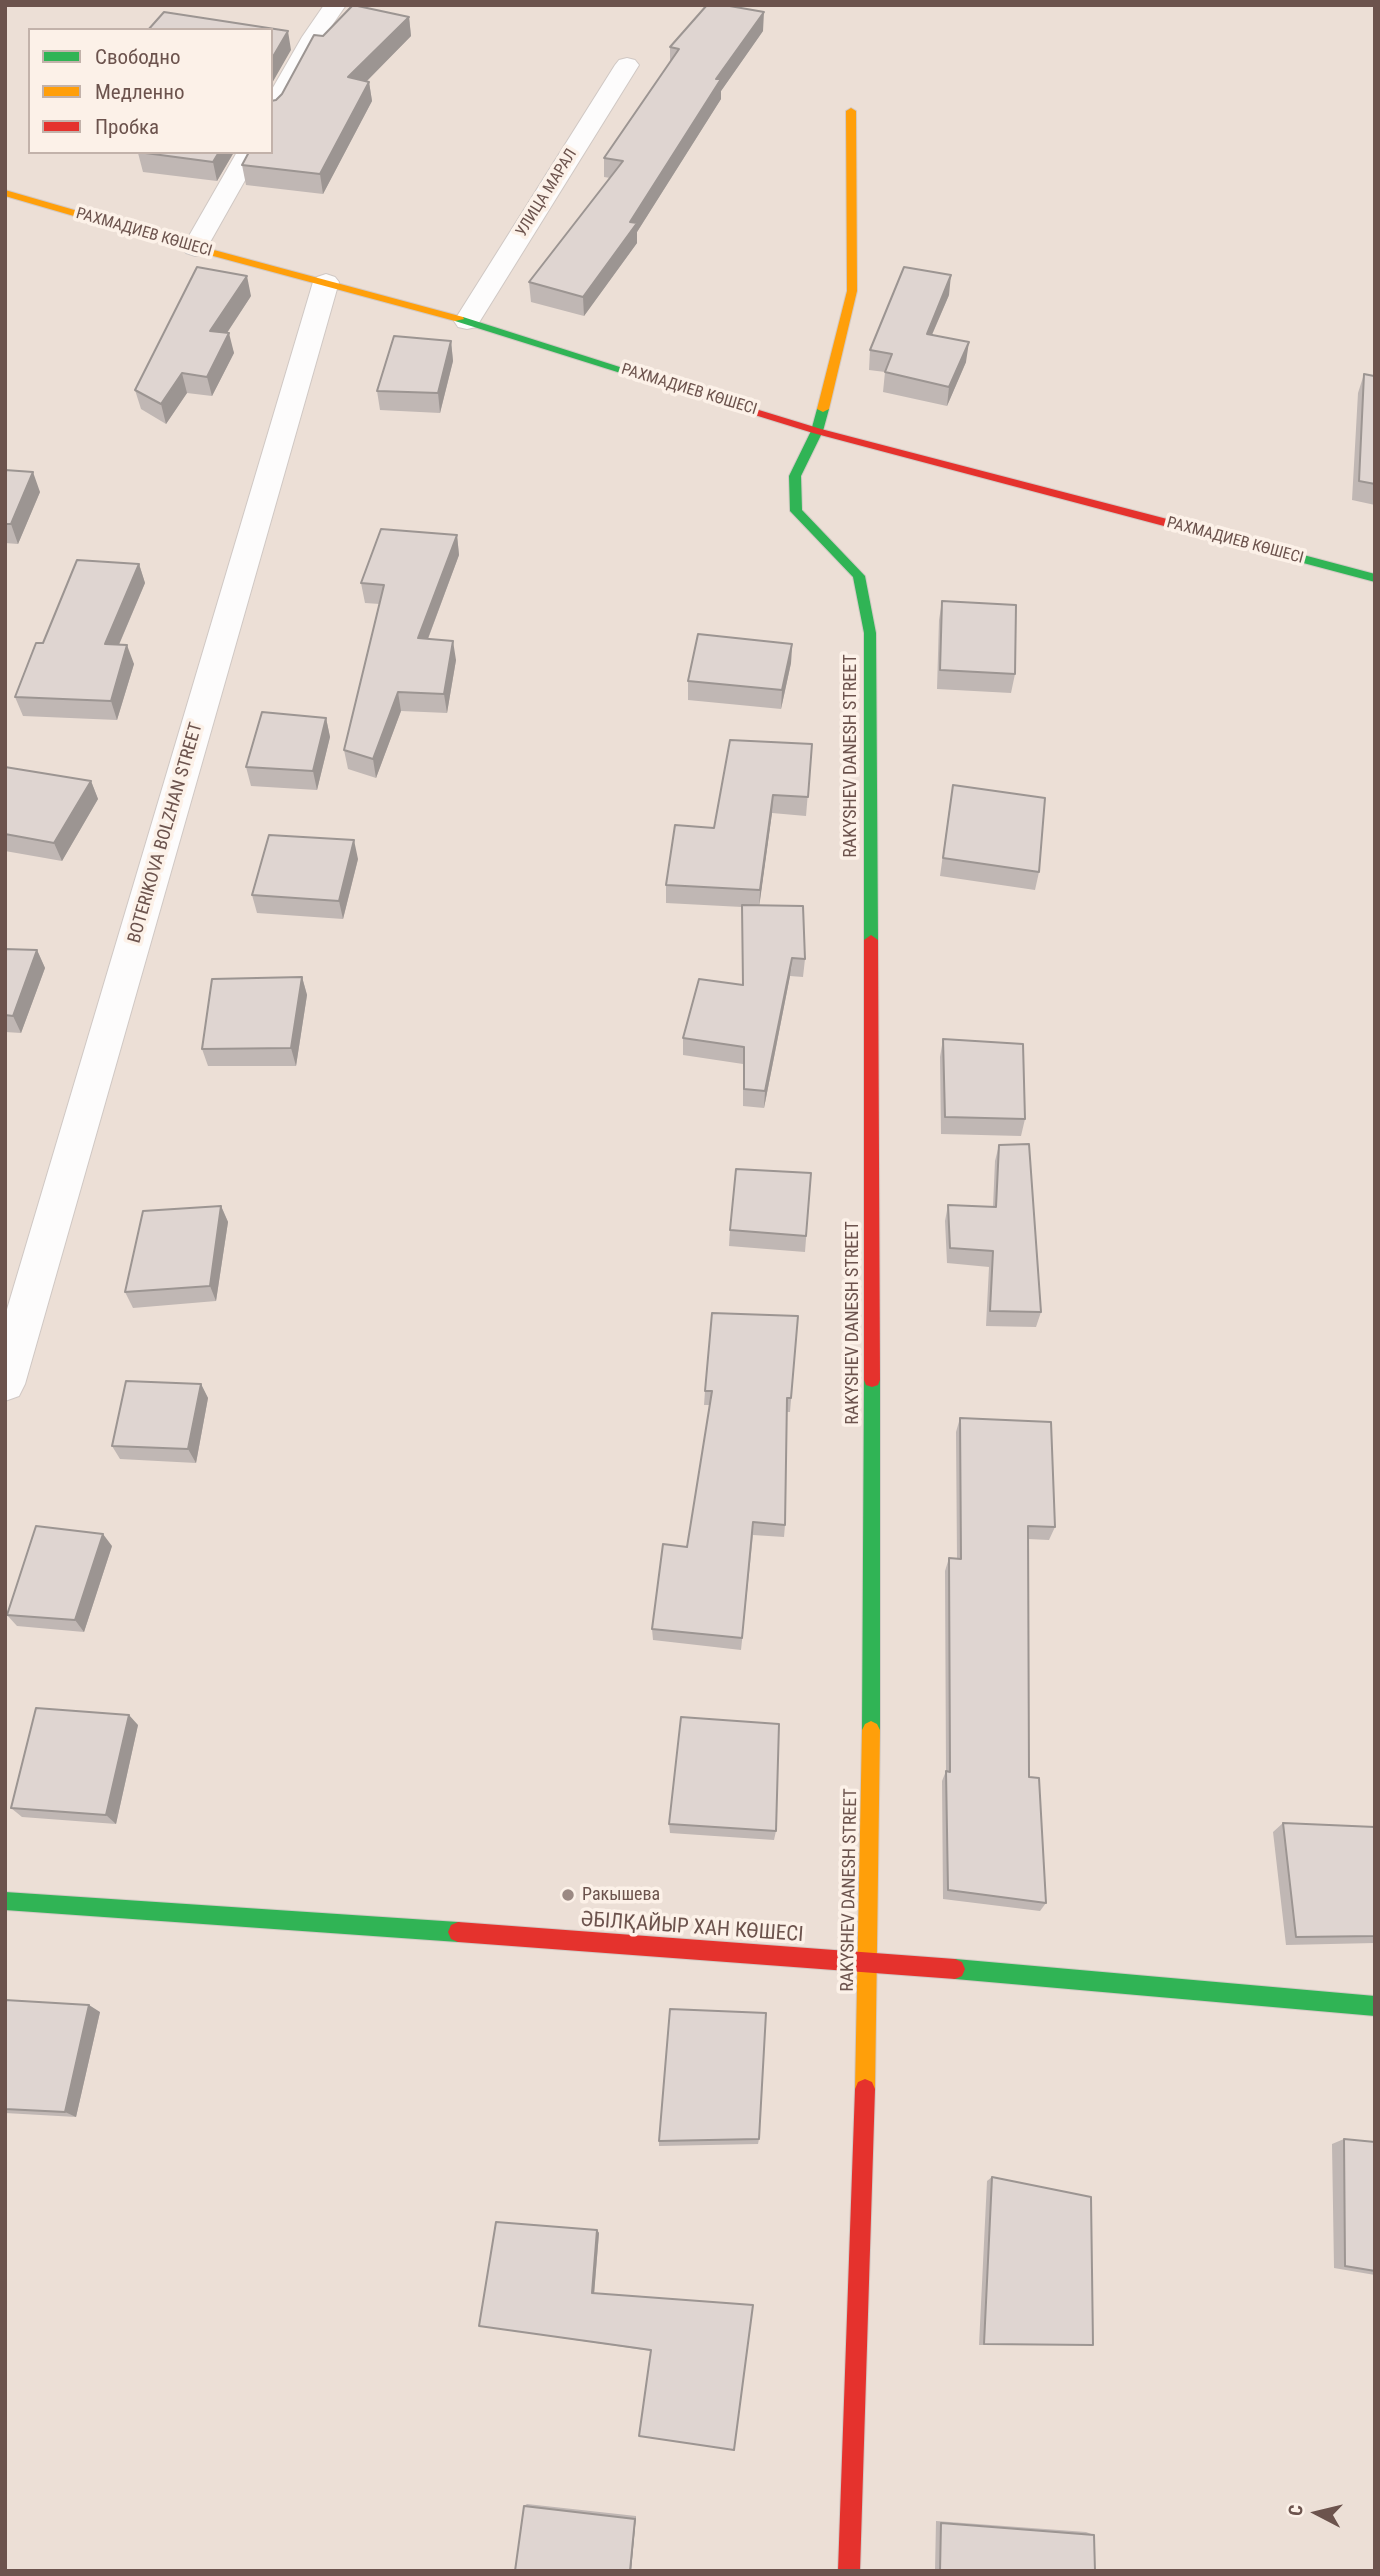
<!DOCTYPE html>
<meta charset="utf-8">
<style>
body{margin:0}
#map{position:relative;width:1380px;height:2576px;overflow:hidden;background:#f3ede8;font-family:"Roboto Condensed",sans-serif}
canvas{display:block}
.frame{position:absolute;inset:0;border:7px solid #6c534d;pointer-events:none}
.legend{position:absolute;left:28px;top:28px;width:245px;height:126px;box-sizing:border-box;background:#fcf1e8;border:2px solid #c2b2aa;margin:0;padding:9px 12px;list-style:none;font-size:21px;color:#6c534d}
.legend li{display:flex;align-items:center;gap:14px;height:35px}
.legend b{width:35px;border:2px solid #c2b2aa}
.north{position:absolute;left:1282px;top:2478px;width:70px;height:70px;-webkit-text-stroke:5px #fcf1e8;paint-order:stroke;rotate:277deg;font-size:19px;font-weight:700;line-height:28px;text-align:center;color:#6c534d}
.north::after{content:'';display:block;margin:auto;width:24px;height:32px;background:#6c534d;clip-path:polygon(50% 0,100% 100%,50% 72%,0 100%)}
</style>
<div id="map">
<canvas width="1380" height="2576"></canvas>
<div class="frame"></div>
<ul class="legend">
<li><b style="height:9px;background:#30b455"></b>Свободно</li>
<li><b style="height:9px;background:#ff9f0a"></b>Медленно</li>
<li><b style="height:9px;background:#e5322d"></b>Пробка</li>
</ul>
<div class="north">С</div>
</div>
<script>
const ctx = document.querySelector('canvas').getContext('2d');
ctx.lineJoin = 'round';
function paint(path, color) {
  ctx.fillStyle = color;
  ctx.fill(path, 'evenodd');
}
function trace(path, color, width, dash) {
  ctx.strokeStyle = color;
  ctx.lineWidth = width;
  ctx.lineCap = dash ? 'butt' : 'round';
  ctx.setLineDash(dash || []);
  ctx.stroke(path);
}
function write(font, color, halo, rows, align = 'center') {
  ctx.font = font + ' "Roboto Condensed",sans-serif';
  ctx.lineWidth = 7;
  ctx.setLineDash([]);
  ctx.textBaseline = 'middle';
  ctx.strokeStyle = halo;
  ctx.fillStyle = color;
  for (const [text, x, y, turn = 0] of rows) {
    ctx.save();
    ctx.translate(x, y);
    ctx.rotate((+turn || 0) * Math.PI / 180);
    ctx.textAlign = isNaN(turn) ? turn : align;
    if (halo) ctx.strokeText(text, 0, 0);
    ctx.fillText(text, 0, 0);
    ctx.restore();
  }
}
paint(new Path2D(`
 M5 5H1375V2571H5ZM30 30H271V152H30Z`), '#ecdfd6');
const street = new Path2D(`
 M324 5H346L324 37 283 112 279 117 271 119V91L302 37Z
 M627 58 635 60 639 65 480 321 476 327 467 329 458 327 454 321 615 65 619 60Z
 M237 152H261L204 253 195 256 186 253 182 248Z
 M326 274 335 277 339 282 25 1384 19 1396 5 1401V1316L313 282 317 277Z`);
const fast = new Path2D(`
 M455 317H463L742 406 732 408 455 321Z
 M823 406 829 409 823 431 801 476 802 510 865 576 876 633 878 940 871 945 864 940V633L853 577 790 511 789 476 811 431 817 409Z
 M1213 531 1375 574V582L1209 538 1207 535Z
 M872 1373 878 1375 880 1380V1730L877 1736 871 1739 865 1736 862 1730 864 1380 866 1375Z
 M5 1892 458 1922 465 1925 468 1932 465 1939 458 1942 5 1910Z
 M955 1959 1375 1996V2016L955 1979 948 1976 945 1969 948 1962Z`);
const slow = new Path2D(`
 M851 108 856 111 857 291 829 409 823 412 817 409 847 291 846 111Z
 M5 190 199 246 463 317 464 319 455 321 191 250 5 196Z
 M871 1721 877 1724 880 1730 875 2089 872 2096 865 2099 858 2096 855 2089 862 1730 865 1724Z`);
const jam = new Path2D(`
 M736 403 821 429 1217 532 1219 535 1213 539 813 433 732 408 730 406Z
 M871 935 878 940 880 1380 878 1385 872 1387 866 1385 864 1380V940Z
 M458 1922 955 1959 962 1962 965 1969 962 1976 955 1979 458 1942 451 1939 448 1932 451 1925Z
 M865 2079 872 2082 875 2089 860 2571H838L855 2089 858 2082Z`);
trace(street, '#d0c8c4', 2);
trace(fast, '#d2c9c4', 2);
trace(slow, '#d2c9c4', 2);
trace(jam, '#d2c9c4', 2);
paint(street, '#fdfcfc');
paint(fast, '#30b455');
paint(slow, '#ff9f0a');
paint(jam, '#e5322d');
paint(new Path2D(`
 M409 17 411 36 367 81 369 82 372 101 323 194 246 185 242 165 271 152 276 100 282 94 323 36Z
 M763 31 721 91V99L637 232V243L584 316 531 302 529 282 610 178 604 177V158L670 63V47Z
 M234 152 217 181 143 172 138 153Z
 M949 295 932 335 966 362 947 406 883 392 885 372 869 370 870 350Z
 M251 296 227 333 234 353 212 396 187 393 166 424 141 409 135 390Z
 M451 341 453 361 440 413 380 410 377 391Z
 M1364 374 1374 376 1375 375V505L1352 500 1358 393Z
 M5 470 40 492 18 544 5 543Z
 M457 535 459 555 428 639 456 660 447 713 401 711 376 778 348 769 344 750 380 604 365 603 361 583Z
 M139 564 145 583 119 645 134 664 117 720 23 716 15 697 43 643Z
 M942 601 1015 674 1011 693 937 689 939 620Z
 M792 644 791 663 781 709 688 700V681Z
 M326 718 330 737 317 790 251 786 246 767Z
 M812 744 806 816 772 813 759 906 805 959 803 977 790 976 764 1108 743 1106V1064L683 1055V1038L742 985V907L666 903V885L714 828Z
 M5 767 91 781 98 799 62 861 5 851Z
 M950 803 1039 872 1035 890 940 876Z
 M358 859 343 919 257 913 252 895Z
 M5 949 37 950 45 968 21 1033 5 1032Z
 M302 977 307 995 296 1066H208L202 1049Z
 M943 1039 1025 1119 1021 1136 941 1134 940 1057Z
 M999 1145 1041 1312 1036 1327 986 1326 989 1267 947 1263 945 1221 948 1205 993 1207 995 1161Z
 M811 1173 805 1252 729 1246 730 1230Z
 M221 1206 228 1222 216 1301 133 1308 125 1292Z
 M798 1316 790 1412H786L785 1525 784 1537 753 1535 741 1650 653 1640 652 1629 687 1547 710 1405H704L705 1391Z
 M201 1384 208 1398 196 1463 120 1459 112 1446Z
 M960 1418 1055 1527 1049 1540 1028 1539 1029 1777 1046 1903 1040 1911 943 1899 942 1781 946 1771 945 1571 949 1558 957 1559 956 1432Z
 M112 1546 84 1632 17 1626 7 1615Z
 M138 1725 116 1824 22 1817 11 1808Z
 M1283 1823 1375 1827V1943L1286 1945 1273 1832Z
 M669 1824 776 1831 774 1840 670 1833Z
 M5 2000 100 2012 76 2117 5 2113Z
 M759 2139 758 2144 659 2146V2141Z
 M1344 2139 1375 2142V2275L1334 2268 1332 2144Z
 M992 2177 1093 2345H979L987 2181Z
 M597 2230 599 2233 594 2293 651 2351 479 2326Z
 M527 2504 636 2516 631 2571 524 2506Z
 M936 2521 1086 2532 1094 2535 1095 2571H935Z`), '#c0b7b4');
paint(new Path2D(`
 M764 12 763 31 721 91V99L637 232V243L584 316 583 297 630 222 716 79Z
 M409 17 411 36 351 97 348 77Z
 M288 31 291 50 271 85V60Z
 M369 82 372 101 323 194 320 174Z
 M219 152H234L217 181 213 162Z
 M951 275 949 295 924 353 927 334Z
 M247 276 251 296 215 351 210 331Z
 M229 333 234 353 212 396 207 377Z
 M451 341 453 361 440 413 438 393Z
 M969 342 966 362 947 406 949 387Z
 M182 373 187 393 166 424 161 404Z
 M33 472 40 492 18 544 11 524Z
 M457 535 459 555 421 657 418 638Z
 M139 564 145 583 111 663 105 644Z
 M453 641 456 660 447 713 444 694Z
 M792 644 791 663 781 709 782 690Z
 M127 645 134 664 117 720 111 701Z
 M398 692 401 711 376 778 373 759Z
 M326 718 330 737 317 790 313 771Z
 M91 781 98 799 62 861 54 843Z
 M773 795 772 813 759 908 760 890Z
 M354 840 358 859 343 919 339 901Z
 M37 950 45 968 21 1033 13 1016Z
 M792 958 790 976 764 1108 765 1091Z
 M302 977 307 995 296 1066 291 1048Z
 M221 1206 228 1222 216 1301 210 1286Z
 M201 1384 208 1398 196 1463 188 1449Z
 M103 1534 112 1546 84 1632 75 1620Z
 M129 1715 138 1725 116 1824 106 1815Z
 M89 2005 100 2012 76 2117 65 2112Z
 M597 2230 599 2233 594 2295 592 2293Z
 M636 2516 631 2571H630L635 2519Z`), '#9c9592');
const building = new Path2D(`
 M353 5 409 17 348 77 369 82 320 174 242 165 249 152H271V101L276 100 282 94 314 35 323 36Z
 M707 5H724L764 12 716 79H721L630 222 637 223 583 297 529 282 623 161 604 158 679 49 670 47Z
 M164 12 288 31 271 60V30H148Z
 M138 152H219L213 162Z
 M197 267 247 276 210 331 229 333 207 377 182 373 161 404 135 390Z
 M904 267 951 275 927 334 969 342 949 387 885 372 892 354 870 350Z
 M394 336 451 341 438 393 377 391Z
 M1364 374 1374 376 1375 375V484L1359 481Z
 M5 470 33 472 11 524H5Z
 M381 529 457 535 418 638 453 641 444 694 398 692 373 759 344 750 384 585 361 583Z
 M77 560 139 564 105 644 127 645 111 701 15 697 36 643H43Z
 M942 601 1016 605 1015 674 940 670Z
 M698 634 792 644 782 690 688 681Z
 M262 712 326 718 313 771 246 767Z
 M730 740 812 744 808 797 773 795 760 890 666 885 675 825 714 828Z
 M5 767 91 781 54 843 5 834Z
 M953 785 1045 798 1039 872 943 858Z
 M269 835 354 840 339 901 252 895Z
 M742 905 803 906 805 959 792 958 765 1091 744 1089V1047L683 1038 699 979 743 985Z
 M5 949 37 950 13 1016 5 1015Z
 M302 977 291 1048 202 1049 212 979Z
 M943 1039 1023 1044 1025 1119 945 1117Z
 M1029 1144 1041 1312 990 1311 993 1251 950 1248 948 1205 996 1207 999 1145Z
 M736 1169 811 1173 806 1236 730 1230Z
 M221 1206 210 1286 125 1292 143 1211Z
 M712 1313 798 1316 791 1398H787L785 1525 753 1522 742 1638 652 1629 663 1544 687 1547 712 1391H705Z
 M126 1381 201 1384 188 1449 112 1446Z
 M960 1418 1051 1422 1055 1527 1028 1526 1029 1777 1039 1778 1046 1903 948 1890 946 1771 950 1772 949 1558 961 1559Z
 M36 1526 103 1534 75 1620 7 1615Z
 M36 1708 129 1715 106 1815 11 1808Z
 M681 1717 779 1724 776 1831 669 1824Z
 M1283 1823 1375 1827V1936L1296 1937Z
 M5 2000 89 2005 65 2112 5 2109Z
 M670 2009 766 2013 759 2139 659 2141Z
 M1344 2139 1375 2142V2271L1345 2266Z
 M992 2177 1091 2197 1093 2345 984 2344Z
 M496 2222 597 2230 592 2293 753 2305 734 2450 639 2436 651 2350 479 2326Z
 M524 2506 635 2519 630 2571H515Z
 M941 2523 1094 2535 1095 2571H940Z`);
paint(building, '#dfd5d1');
trace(building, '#9c9592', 2);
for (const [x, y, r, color] of [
 [568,1895,7,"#9b8983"]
]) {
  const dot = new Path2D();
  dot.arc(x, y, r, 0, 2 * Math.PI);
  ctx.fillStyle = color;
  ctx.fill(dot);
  trace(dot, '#fcf1e8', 2.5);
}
write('16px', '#6c534d', '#fcf1e8', [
 ["УЛИЦА МАРАЛ",547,193,-58],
 ["РАХМАДИЕВ КӨШЕСІ",144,233,16],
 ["РАХМАДИЕВ КӨШЕСІ",689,390,17],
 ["РАХМАДИЕВ КӨШЕСІ",1235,541,15]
]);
write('18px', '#6c534d', '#fcf1e8', [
 ["RAKYSHEV DANESH STREET",851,756,-90],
 ["BOTERIKOVA BOLZHAN STREET",166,833,-74],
 ["RAKYSHEV DANESH STREET",853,1323,-90],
 ["RAKYSHEV DANESH STREET",850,1890,-89]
]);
write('18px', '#6c534d', '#fcf1e8', [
 ["Ракышева",582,1895]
], 'left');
write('21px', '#6c534d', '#fcf1e8', [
 ["ӘБІЛҚАЙЫР ХАН КӨШЕСІ",692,1928,4]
]);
</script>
